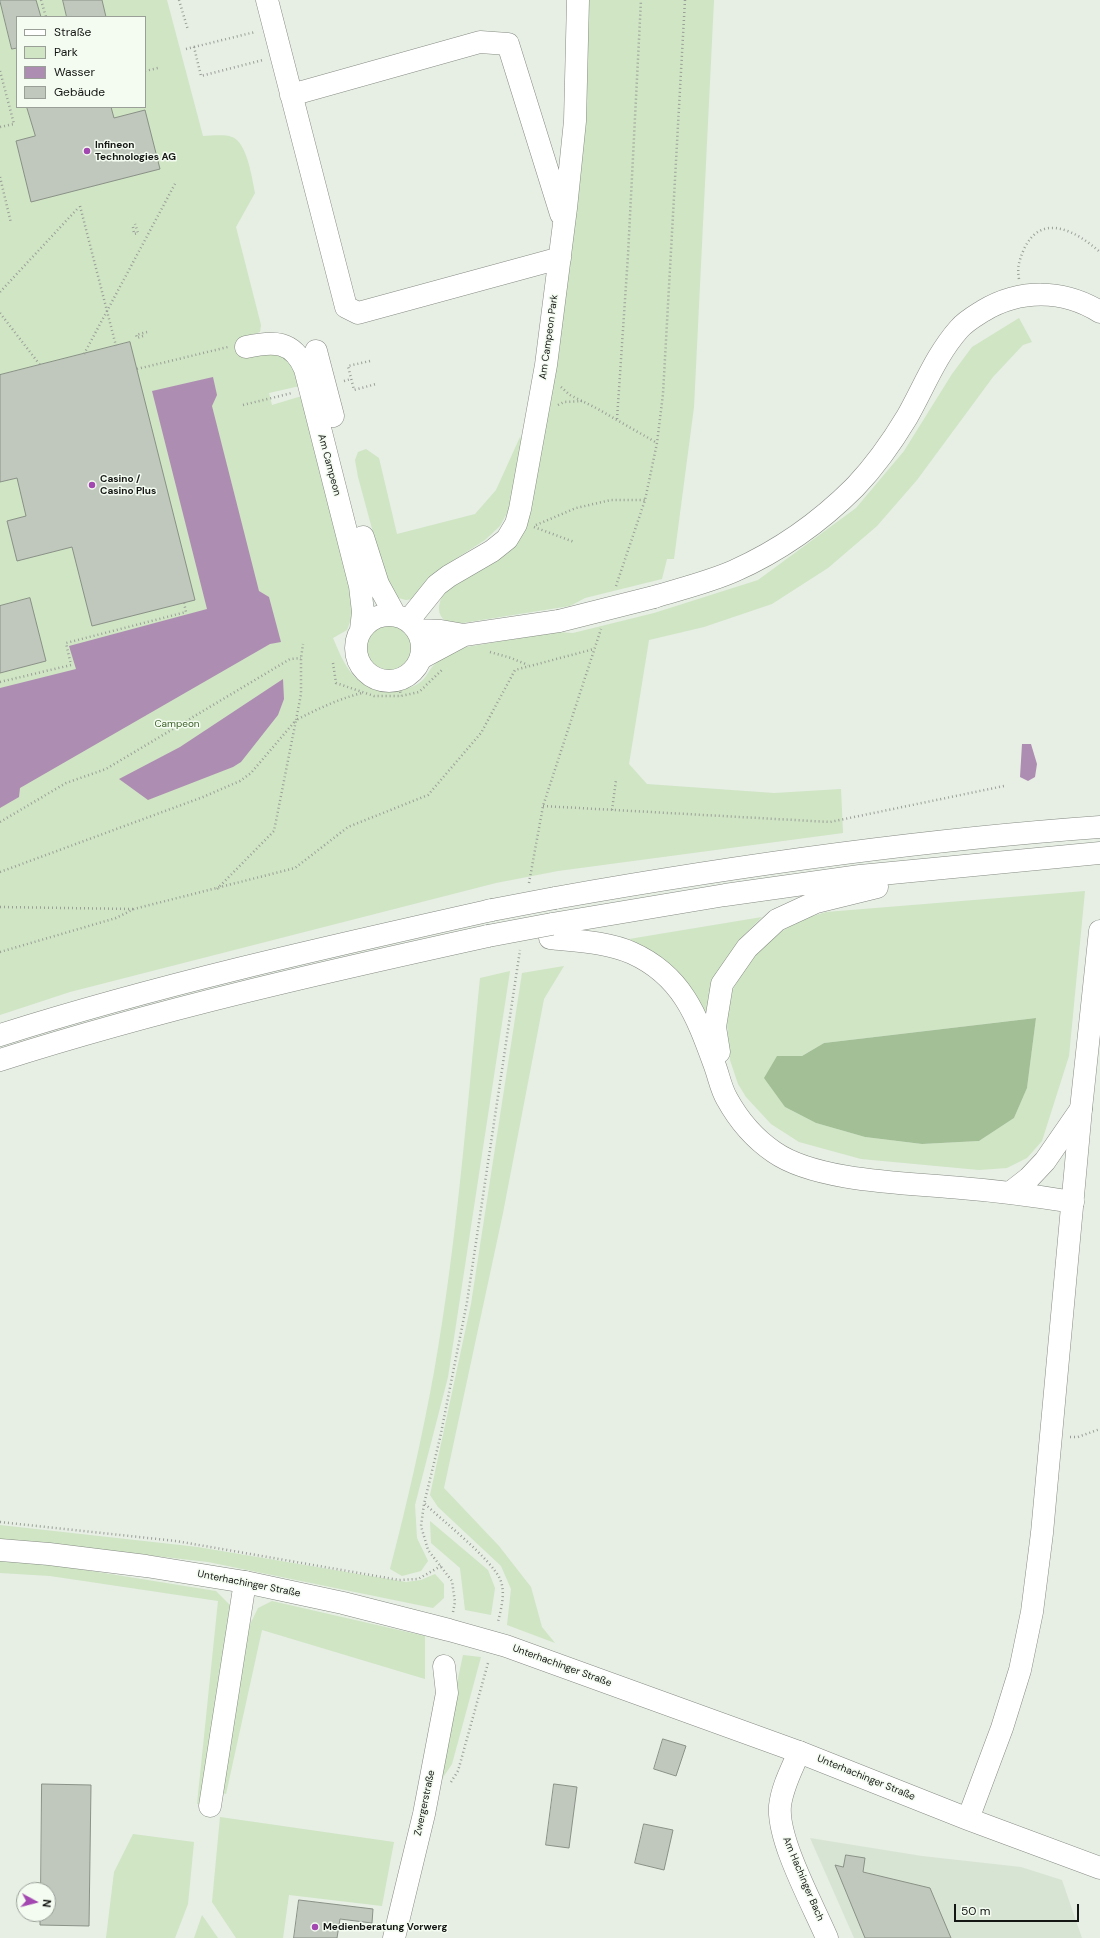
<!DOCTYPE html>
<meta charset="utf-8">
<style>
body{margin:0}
#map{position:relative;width:1100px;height:1938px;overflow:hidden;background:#e7eee4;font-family:"DM Sans",sans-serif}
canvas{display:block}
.legend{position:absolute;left:16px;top:16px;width:130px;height:92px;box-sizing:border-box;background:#f4fcf1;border:1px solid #9aa098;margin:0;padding:5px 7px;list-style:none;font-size:12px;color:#141613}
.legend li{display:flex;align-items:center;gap:8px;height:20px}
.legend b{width:20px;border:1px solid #9aa098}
.north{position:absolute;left:16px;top:1882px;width:40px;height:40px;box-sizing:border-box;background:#f4fcf1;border:1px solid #9aa098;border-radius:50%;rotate:97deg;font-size:11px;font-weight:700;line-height:16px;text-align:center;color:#141613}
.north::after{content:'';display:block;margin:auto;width:14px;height:18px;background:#a347b1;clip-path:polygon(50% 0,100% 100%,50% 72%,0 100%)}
.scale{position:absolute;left:954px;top:1904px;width:125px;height:18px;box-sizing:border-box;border:2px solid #141613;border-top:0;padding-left:5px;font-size:12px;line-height:14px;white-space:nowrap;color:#141613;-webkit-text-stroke:3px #f4fcf1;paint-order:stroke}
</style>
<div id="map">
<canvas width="1100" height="1938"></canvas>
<ul class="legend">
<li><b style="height:5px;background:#fff"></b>Straße</li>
<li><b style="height:11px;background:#cfe5c4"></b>Park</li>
<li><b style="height:11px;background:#ae8db2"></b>Wasser</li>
<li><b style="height:11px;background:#c0c7bd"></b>Gebäude</li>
</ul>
<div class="north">N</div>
<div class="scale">50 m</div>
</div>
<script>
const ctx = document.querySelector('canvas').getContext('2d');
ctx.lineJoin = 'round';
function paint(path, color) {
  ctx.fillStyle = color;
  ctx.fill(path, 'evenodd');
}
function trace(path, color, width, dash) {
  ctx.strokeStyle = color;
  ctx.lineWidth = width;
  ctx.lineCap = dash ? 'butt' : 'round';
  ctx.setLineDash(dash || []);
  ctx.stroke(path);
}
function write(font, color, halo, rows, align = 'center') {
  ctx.font = font + ' "DM Sans",sans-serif';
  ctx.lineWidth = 3;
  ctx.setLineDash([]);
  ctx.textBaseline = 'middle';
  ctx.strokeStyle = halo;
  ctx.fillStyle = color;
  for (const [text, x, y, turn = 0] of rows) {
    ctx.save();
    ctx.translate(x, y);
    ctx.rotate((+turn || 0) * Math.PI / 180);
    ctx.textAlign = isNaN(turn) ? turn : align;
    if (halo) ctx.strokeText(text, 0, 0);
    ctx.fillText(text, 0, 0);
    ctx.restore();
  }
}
paint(new Path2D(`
 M810 1838 922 1856 1021 1867 1062 1880 1082 1938H854Z`), '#d8e4d3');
paint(new Path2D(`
 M0 0H167L203 136C212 136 223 134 232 137 247 142 252 178 255 193L236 227 261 325 260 332 254 334 259 352 290 358 304 385 269 393 272 405 305 395 351 575 353 614 347 630 333 638C344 664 352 685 383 690 394 692 406 690 416 685 424 681 427 674 432 667 440 658 450 653 460 648L558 632 573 633 654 613 758 580 856 508 904 451 952 374 972 347 1019 318 1032 342 1023 345 993 377 917 480 877 526 828 568 772 604 704 627 649 640 629 764 647 784 774 793 841 789 843 833 558 871 496 883 70 992 0 1015ZM17 17H145V107H17Z
 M588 0H714L694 407 674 559H667L662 579 585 598 570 606 450 625C439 618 436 609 442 597 449 583 502 553 517 543Z
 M520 437 524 442 511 506 500 526 485 540 446 565 414 599 406 600 398 598 384 573 358 477 355 460 358 452 366 449 379 458 397 534 475 514 496 490Z
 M363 648a26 26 0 1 1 52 0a26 26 0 1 1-52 0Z
 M1085 891 1069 1056 1042 1141 1027 1158 1007 1168 979 1170 861 1159 799 1142 771 1124 746 1097 738 1084 730 1060 727 1024 730 994 745 969 761 948 782 931 806 918 826 912ZM1036 1018 1027 1088 1014 1118 979 1141 922 1144 865 1137 816 1123 785 1107 777 1057 802 1056 824 1043Z
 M762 917 738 941 717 976 706 1013 676 969 629 939Z
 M564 966 544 999 503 1213 444 1488 499 1546 531 1587 542 1627 555 1643 507 1625 511 1589 501 1566 438 1507 430 1495 471 1304 522 973Z
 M510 971 448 1377 415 1505 417 1538 428 1561 421 1571 402 1576 390 1569C407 1504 422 1438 434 1372 457 1242 467 1109 480 978Z
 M430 1521 488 1570 495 1588 491 1615 465 1610 460 1568 431 1543Z
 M0 1525 198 1547 406 1582 421 1580 435 1574 444 1584V1598L433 1608 208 1562 49 1544 0 1540Z
 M0 1560 48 1564 216 1591 230 1605 206 1805 197 1804 218 1601 50 1576 0 1573Z
 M272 1601 425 1636V1679L262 1630 226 1794 223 1793 241 1643 258 1608Z
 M463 1655 481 1657 452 1764 434 1791Z
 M220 1817 394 1842 382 1906 289 1895 283 1938H236L212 1902Z
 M133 1834 194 1842 188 1904 175 1938H106L114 1872Z
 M202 1915 218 1938H194Z`), '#cfe5c4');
paint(new Path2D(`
 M1036 1018 1027 1088 1014 1118 979 1141 922 1144 865 1137 816 1123 785 1107 764 1078 777 1056H802L824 1043Z`), '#a3bf96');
paint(new Path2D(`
 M213 377 217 395 212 406 259 591 269 597 281 642 270 644 20 788 19 797 0 808V688L76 669 69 646 207 609 152 391Z
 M283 679 284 699 278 715 241 762 233 767 148 800 119 779 180 747Z
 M1022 744H1031L1037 764 1035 777 1028 781 1020 777Z`), '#ae8db2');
const building = new Path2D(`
 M0 0H36L41 17H17V48L12 49Z
 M63 0H102L106 17H67Z
 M27 107H111L114 118 145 110 160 169 31 202 16 141 35 136Z
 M130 342 195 600 92 626 72 547 17 561 7 521 26 516 17 478 0 482V375Z
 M30 598 46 661 0 673V606Z
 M663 1739 686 1746 676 1776 654 1769Z
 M42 1784 91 1785 89 1926 40 1925V1914H48V1890H41Z
 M554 1784 577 1787 569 1848 546 1845Z
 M644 1824 673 1830 664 1870 635 1863Z
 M846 1855 865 1858 863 1872 930 1888 951 1938H865L835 1865 843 1867Z
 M299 1900 373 1909 372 1923 340 1919 337 1938H294Z`);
paint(building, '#c0c7bd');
trace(building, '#8a9187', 1);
const minor = new Path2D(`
 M267 0 346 307 358 313 560 258
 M291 95 480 42 508 44 561 214
 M246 347C273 341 293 340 305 369L360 586 363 612 361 630
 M316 351 333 416
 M363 537 378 584 395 615
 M654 597C680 589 709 582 734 571 779 551 820 522 855 487 875 466 892 442 907 417 924 387 936 355 959 329 966 321 975 316 983 311 1020 289 1063 289 1100 312
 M356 648a33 33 0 1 1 66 0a33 33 0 1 1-66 0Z
 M408 621 437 585 449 576 492 551 507 539 516 524 520 509 546 365 566 208 575 121 578 0
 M417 630 441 631 464 635 559 621
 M421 658 464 635
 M799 1752C792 1769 782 1787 780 1806 777 1840 813 1905 827 1938
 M210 1806 245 1582
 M394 1938 424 1814 447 1693 444 1666`);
const major = new Path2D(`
 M0 1550 49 1554 146 1566 245 1582 343 1603 449 1630 506 1646 799 1752 968 1819 1100 1868
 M968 1819 1002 1728 1020 1670 1032 1612 1042 1533 1081 1109 1100 931`);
const highway = new Path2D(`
 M555 898C735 866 918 840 1100 827
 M552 924 725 895 860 876 1100 853
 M550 938C577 941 607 942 632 953 683 976 697 1017 715 1066 719 1077 721 1089 727 1099 738 1119 755 1139 774 1152 817 1182 909 1183 961 1188 999 1191 1036 1196 1073 1202
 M0 1035C161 984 327 947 492 910
 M719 1052 715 1027 722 984 747 948 777 920 816 902 877 887
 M0 1060C160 1009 324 972 488 936
 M1011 1192 1029 1178 1045 1161 1081 1109`);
trace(minor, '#868c83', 23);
trace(major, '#868c83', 23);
trace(highway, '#868c83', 23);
trace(new Path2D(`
 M41 0 46 17
 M179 0 188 30
 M194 47 255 32
 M186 49 194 47 201 76 263 60
 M0 71 14 124 0 127
 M145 71 158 68
 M0 177 11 223
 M80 206 116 346
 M133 227 134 234 138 233 135 224
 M1019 279C1017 267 1019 261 1024 249 1042 211 1077 232 1100 252
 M0 292 79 207
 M0 313 40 365
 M143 336 137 338 136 335 147 332
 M84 354 176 182
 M370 361 348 366 354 390 376 384
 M137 369 228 347
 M344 381 351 379
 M561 387 570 395 598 409 657 443
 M243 405 292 393
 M558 405 564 402 582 401
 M617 419 628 255 641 0
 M536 525 576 508 611 500H645
 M534 527 574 542
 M616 586 645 500 657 443 663 394 685 0
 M490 652 511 658 528 665
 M333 663 336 683 374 696H401L419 692 443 669
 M398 680 401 696
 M0 682 71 665 66 643 186 612 184 603
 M543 806 830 822 1004 786
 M612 810 616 780
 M0 822 66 783 106 769 290 659 301 658
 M0 872 203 797 240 781 251 773 296 720 301 694V658L303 644
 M529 883 543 806 601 629
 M217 889 274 831 296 720C318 709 338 699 362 693
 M0 907 133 909
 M0 952 116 918 134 909 295 868 348 827 428 795 481 733 515 670 594 649
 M1070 1437H1078L1100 1429
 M425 1504C443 1521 491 1559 500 1579 506 1592 501 1609 498 1622
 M0 1522 176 1541 399 1580 418 1579 441 1566
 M453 1612 455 1602 452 1581 428 1550 421 1526 424 1504 440 1438 467 1302 520 950
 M451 1782 458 1771 488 1663`), '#9a9f97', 2.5, [1, 3]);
trace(minor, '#fff', 22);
trace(major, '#fff', 22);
trace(highway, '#fff', 22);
const minorBridge = new Path2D(`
 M559 621 654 597`);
const highwayBridge = new Path2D(`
 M492 910 555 898
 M488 936 552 924`);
trace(minorBridge, '#868c83', 23, []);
trace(highwayBridge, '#868c83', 23, []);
trace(minorBridge, '#fff', 22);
trace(highwayBridge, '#fff', 22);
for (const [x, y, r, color] of [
 [87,151,4,"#a347b1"],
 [92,485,4,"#a347b1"],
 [315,1927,4,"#a347b1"]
]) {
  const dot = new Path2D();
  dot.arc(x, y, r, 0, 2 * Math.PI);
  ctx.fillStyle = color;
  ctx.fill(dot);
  trace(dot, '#f4fcf1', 1.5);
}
write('bold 10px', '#141613', '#f4fcf1', [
 ["Infineon",95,145],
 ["Technologies AG",95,157],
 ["Casino /",100,479],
 ["Casino Plus",100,491],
 ["Medienberatung Vorwerg",323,1927]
], 'left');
write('10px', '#141613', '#f4fcf1', [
 ["Am Campeon Park",549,337,-82],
 ["Am Campeon",329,465,75],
 ["Unterhachinger Straße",249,1584,11],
 ["Unterhachinger Straße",562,1666,20],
 ["Unterhachinger Straße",866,1778,22],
 ["Zwergerstraße",425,1803,-78],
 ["Am Hachinger Bach",803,1879,67]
]);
write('10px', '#3b5f27', '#f4fcf1', [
 ["Campeon",177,724]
]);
</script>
